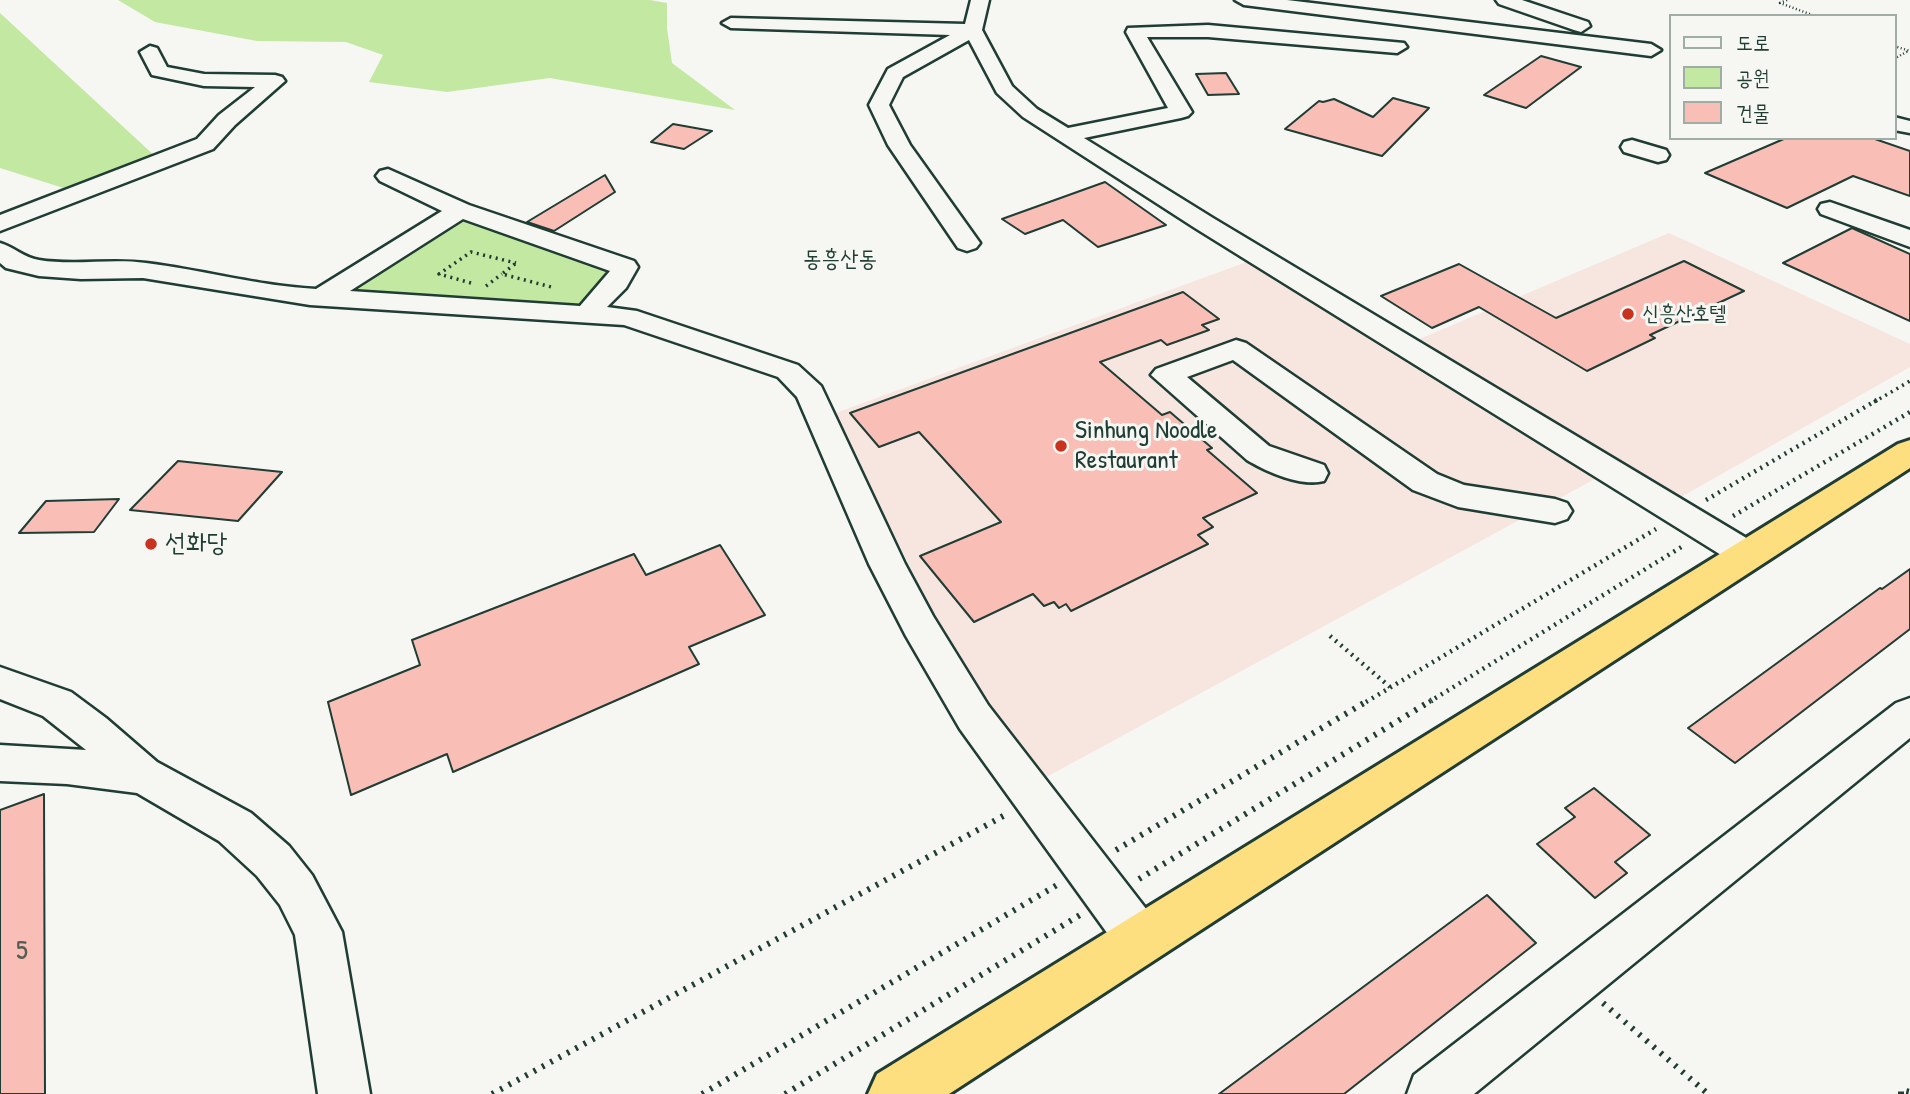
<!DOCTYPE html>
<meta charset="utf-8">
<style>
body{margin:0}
#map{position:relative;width:1910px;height:1094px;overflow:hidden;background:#f6f6f2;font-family:"Patrick Hand","Poor Story",sans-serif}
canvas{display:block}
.legend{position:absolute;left:1669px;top:14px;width:228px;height:126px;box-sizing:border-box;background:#f6f6f2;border:2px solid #a0aca6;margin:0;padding:9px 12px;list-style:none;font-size:21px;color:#1f3d34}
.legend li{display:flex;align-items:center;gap:14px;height:35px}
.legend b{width:35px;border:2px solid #a0aca6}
</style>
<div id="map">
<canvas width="1910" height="1094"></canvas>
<ul class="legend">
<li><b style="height:9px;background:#f6f6f2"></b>도로</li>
<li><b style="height:19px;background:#c3e8a2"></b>공원</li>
<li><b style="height:19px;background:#f9beb5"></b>건물</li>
</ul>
</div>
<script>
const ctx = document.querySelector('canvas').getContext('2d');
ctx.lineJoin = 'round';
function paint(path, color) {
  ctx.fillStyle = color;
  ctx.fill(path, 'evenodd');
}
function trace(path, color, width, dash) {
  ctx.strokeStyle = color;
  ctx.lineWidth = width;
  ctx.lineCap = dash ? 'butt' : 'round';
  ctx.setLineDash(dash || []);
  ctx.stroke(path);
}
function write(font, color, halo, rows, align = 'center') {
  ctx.font = font + ' "Patrick Hand","Poor Story",sans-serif';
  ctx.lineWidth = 6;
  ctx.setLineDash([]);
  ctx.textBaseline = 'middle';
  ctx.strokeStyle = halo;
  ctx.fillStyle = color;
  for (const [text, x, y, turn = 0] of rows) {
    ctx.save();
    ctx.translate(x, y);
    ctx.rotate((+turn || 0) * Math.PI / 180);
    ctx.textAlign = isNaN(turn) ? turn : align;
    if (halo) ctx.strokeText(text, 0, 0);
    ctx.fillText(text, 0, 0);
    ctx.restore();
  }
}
paint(new Path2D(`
 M1669 233 1910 344V367L1674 501 1415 341Z
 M1252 260 1604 474 1039 781 987 709 943 632 833 414Z`), '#f7e5e0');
paint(new Path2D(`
 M118 0H650L667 3V28L672 63 735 110 550 78 447 92 369 82 383 55 346 42 257 41 155 22Z
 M0 13 157 158 70 190 0 168Z
 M461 217 616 269 573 309 341 294Z`), '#c3e8a2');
const building = new Path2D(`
 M1541 56 1581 67 1526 108 1484 95Z
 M1226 73 1239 94 1208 95 1196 74Z
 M1393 98 1429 108 1382 156 1285 129 1319 101 1323 102 1334 99 1373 117Z
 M673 124 712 131 684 149 651 142Z
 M1786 138H1872L1910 151V196L1853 176 1787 208 1705 173Z
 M605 175 615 192 554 231 527 222Z
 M1105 182 1166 225 1098 247 1063 220 1025 234 1002 219Z
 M1852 228 1910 254V321L1783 263Z
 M1684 261 1744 291 1650 335 1655 338 1587 371 1479 307 1432 328 1381 296 1459 264 1556 318Z
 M1183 292 1219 319 1202 325 1209 330 1167 345 1161 340 1100 362 1162 415 1170 412 1212 448 1207 450 1257 493 1203 518 1213 527 1198 535 1208 544 1071 611 1066 604 1059 608 1054 602 1044 606 1033 594 974 622 920 556 1001 522 919 432 879 447 850 413Z
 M178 461 282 472 238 521 130 510Z
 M119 499 94 532 19 533 46 501Z
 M720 545 765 615 689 647 699 664 453 772 447 754 351 795 328 702 420 665 412 640 634 554 646 575Z
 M1910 569V629L1735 763 1688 728 1880 588 1882 589Z
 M1594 788 1650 835 1615 862 1627 873 1595 898 1537 844 1575 817 1565 808Z
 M44 794 45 1094H0V810Z
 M1487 895 1536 943 1344 1094H1219Z`);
paint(building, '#f9beb5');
trace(building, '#1f3d34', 2);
const minor = new Path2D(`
 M971 0H989L982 30 1012 86 1037 109 1068 128 1168 108 1126 32 1128 28 1208 25 1404 43 1407 47 1397 53 1208 37H1147L1192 112 1188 116 1181 118 1084 138 1213 218 1758 545 1764 554 1758 563 1746 567 1734 563 1195 228 1023 117 997 93 969 40 903 77 889 105 910 145 980 243 976 248 967 251 958 248 888 145 869 105 888 69 950 35 731 28 722 23 731 18 965 24Z
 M1235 0H1287L1651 44 1661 50 1651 56 1244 5Z
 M1496 0H1522L1588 22 1590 26 1581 32 1574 30 1499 4Z
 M150 46 157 48 167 67 204 74 275 75 282 77 285 81 235 125 213 149 0 231V215L197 139 219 115 255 87 204 86 152 75 140 52Z
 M1894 117 1910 121V133L1894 130Z
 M1632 140 1666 150 1669 155 1666 160 1658 162 1624 152 1621 147 1624 142Z
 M388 169 469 205 634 261 638 267 626 288 607 307 637 311 798 365 821 386 905 564 933 616 988 705 1157 923 1164 939 1157 955 1140 962 1123 955 960 729 906 636 869 564 797 397 778 377 624 325 310 305 143 278 81 279 39 276 6 268 0 263V243C14 247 24 258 39 260 74 266 111 258 146 263 203 270 259 286 316 289L442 211 380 181 376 176 380 171ZM463 219 610 271 580 306 350 291Z
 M1830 202 1910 230V247L1821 214 1818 209 1821 204Z
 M1236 340 1246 343 1437 474 1464 485 1555 499 1567 503 1572 511 1567 519 1555 523 1458 507 1413 490 1233 360 1187 377 1269 446 1324 465 1328 473 1324 481C1301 487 1267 472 1247 460L1151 375 1156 369Z
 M0 667 71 692 106 718 157 762 251 813 289 846 312 875 342 932 370 1094H318L295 935 280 905 257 876 219 841 137 793 67 784 0 781V745L86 750 43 716 0 699Z
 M1910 698V738L1474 1094H1407L1414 1075 1896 703Z`);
const highway = new Path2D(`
 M1910 440V468L949 1094H868L877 1074 1898 444Z`);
trace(minor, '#1f3d34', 5);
trace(highway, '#1f3d34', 6);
trace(new Path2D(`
 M1787 0 1780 3 1815 16
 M1894 46 1910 51
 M1894 59 1908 51`), '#1f3d34', 2.5, [1, 2.5]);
trace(new Path2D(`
 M515 264 502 274 555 288
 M471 283 439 274 471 252 516 263
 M486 286 502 274
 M1874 402 1910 381`), '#1f3d34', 3.5, [2, 4.5]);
trace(new Path2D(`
 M1706 500 1877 400
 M1733 516 1910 412
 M1330 636 1390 687
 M1366 702 1656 529
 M1429 702 1683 546`), '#1f3d34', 4.5, [2, 5]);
trace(new Path2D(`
 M1116 850 1369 700
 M1139 879 1432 700
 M1603 1003 1708 1094
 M492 1094 1007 814
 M702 1094 1057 885
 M785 1094 1080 915
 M1901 1094V1090L1910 1092`), '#1f3d34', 6, [2.5, 7]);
paint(minor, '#f6f6f2');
paint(highway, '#fedf80');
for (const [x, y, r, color] of [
 [1628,314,7,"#c8321e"],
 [1061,446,7,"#c8321e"],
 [151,544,7,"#c8321e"]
]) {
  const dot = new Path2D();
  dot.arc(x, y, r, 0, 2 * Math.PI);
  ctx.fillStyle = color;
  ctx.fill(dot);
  trace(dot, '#f6f6f2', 2.5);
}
write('21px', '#1f3d34', '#f6f6f2', [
 ["신흥산호텔",1642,314]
], 'left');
write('23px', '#1f3d34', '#f6f6f2', [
 ["동흥산동",840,260]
]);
write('26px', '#1f3d34', '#f6f6f2', [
 ["Sinhung Noodle",1075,431],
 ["Restaurant",1075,461],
 ["선화당",165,544]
], 'left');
write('28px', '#565d54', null, [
 ["5",22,952]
]);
</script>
